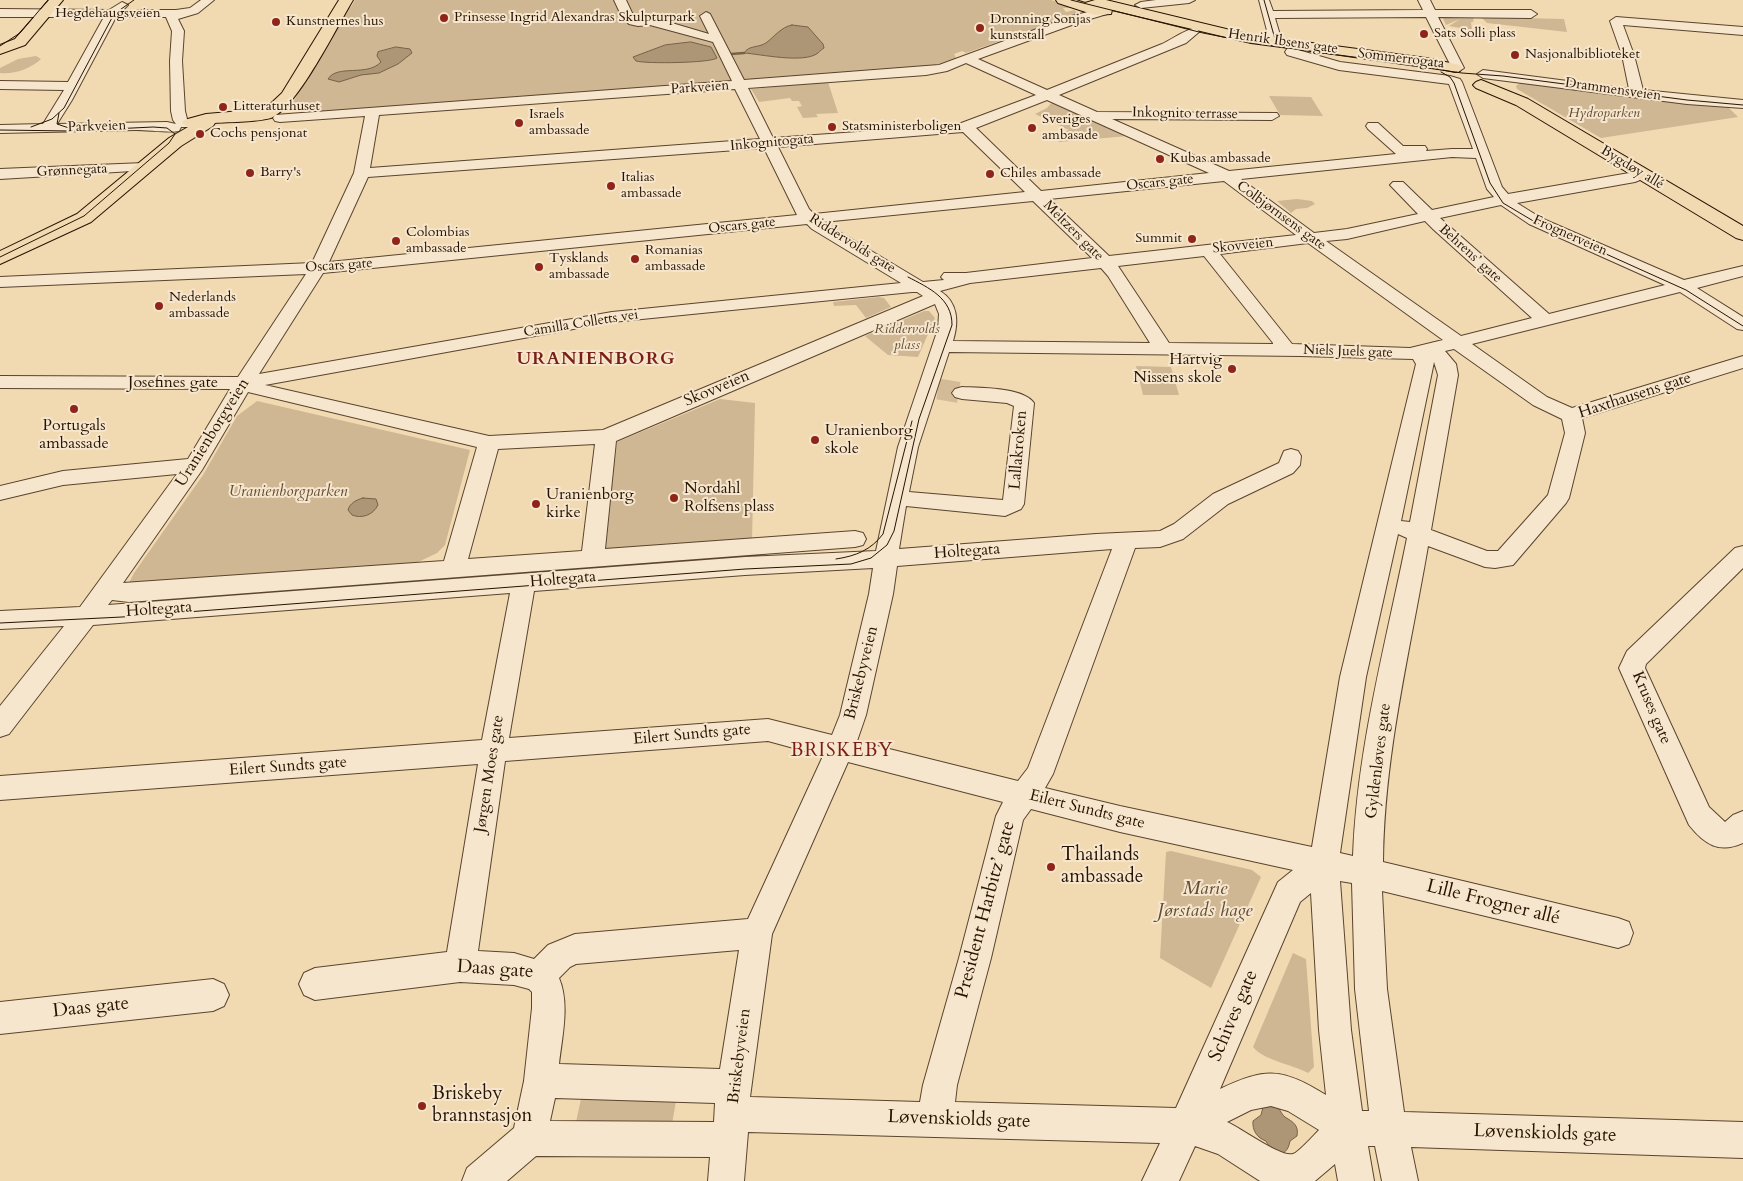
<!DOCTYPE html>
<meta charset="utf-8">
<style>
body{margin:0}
canvas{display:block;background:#f1d9b2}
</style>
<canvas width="1743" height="1181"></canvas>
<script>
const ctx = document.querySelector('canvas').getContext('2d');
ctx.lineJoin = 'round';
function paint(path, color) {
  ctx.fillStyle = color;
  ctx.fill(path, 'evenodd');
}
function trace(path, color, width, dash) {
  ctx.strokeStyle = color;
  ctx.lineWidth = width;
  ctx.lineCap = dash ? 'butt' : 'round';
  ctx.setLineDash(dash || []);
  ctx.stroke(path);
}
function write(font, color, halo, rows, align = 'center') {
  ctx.font = font + ' Cardo,serif';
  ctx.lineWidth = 4;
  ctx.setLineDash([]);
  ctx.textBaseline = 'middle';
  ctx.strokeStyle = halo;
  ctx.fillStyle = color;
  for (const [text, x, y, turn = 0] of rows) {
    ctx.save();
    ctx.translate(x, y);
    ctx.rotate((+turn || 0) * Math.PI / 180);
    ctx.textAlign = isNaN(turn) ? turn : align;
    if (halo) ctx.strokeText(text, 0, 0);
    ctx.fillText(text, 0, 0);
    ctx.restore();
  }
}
paint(new Path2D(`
 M355 0H1051L1069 5 1071 8H1063L1066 12 1074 10 1078 13 966 53 962 51 954 54 956 58 929 67 311 113 296 110 292 106 293 102 347 8 351 7Z
 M1442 16 1474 17 1473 22H1471L1472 30 1449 26 1460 19 1446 25Z
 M1481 17 1564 19 1567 32 1487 23Z
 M36 56 41 59C32 68 13 75 0 73V68L18 59Z
 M828 82 838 113 816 114 818 117 803 118 797 107 802 106 799 101H792L790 98 759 102 751 89Z
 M1520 83 1726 105 1738 117 1601 138 1517 89 1516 86Z
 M1269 96 1311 97 1323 116 1280 115Z
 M1052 102 1128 136 1059 142 1056 138 1045 139 1040 135 1046 132 1057 137 1066 134V131L1069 130 1035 114 1047 108Z
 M1297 199 1312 201 1315 204 1307 208 1296 209 1291 213 1277 201Z
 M879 297 884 298 891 307 866 318 856 305 834 306 833 302Z
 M924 311H929L935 318 918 357 888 355 865 336Z
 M1136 366 1171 367 1179 395H1143Z
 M720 399 755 403 752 542 601 554 617 442Z
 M257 401 470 450 445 545 437 553 414 564 129 583 134 573 203 475 237 416Z
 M1171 851 1252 870 1261 877 1211 988 1160 958 1166 852Z
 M1293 953 1306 959 1314 1067 1308 1073C1291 1064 1263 1060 1253 1047Z
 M581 1099 676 1101 672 1124 576 1122Z`), '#cfb794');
const water = new Path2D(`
 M792 25 808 27 823 44 824 48C822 49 820 51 818 53 804 64 760 54 744 53 749 45 758 48 766 43 774 37 781 27 792 25Z
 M691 42 711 47 717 58C710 63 647 64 636 61L633 57 665 45Z
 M396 47 410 49 412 53 398 64 379 73 361 75 339 82 328 79C337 64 367 77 381 62L377 56 378 52Z
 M363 498 376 499 378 505C373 515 362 519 352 515L348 510C350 503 356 500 363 498Z
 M1266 1105 1278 1108C1281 1111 1282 1115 1285 1117 1293 1122 1299 1125 1297 1136L1290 1141C1287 1160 1272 1154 1266 1141 1257 1138 1252 1130 1253 1121L1261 1115 1263 1107Z`);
paint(water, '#ad9676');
trace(water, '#786247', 1);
trace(new Path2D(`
 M731 54 744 53`), '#786247', 2.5);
trace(new Path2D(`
 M938 389 962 393`), '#d3bb97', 21, [21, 10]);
const minor = new Path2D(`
 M201 0H214L198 13 178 19 184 31 182 61 185 111 187 119 191 124 189 127H181L179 131C170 133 148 130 136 130 91 131 45 132 0 133V125L43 124 64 90 0 89V81L68 82 104 17H0V9L109 10 122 2 128 5 123 10H176L190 8ZM116 17H166L172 31 170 61 171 111 173 120 176 124 167 122 57 124 72 100Z
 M614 0H626L633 15 637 19 664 17 665 21 709 34 700 16 706 12 710 14 744 80 939 65 1072 16 1103 8 1107 10 1109 12 1107 14 1080 22 978 59 1047 90 1162 44C1171 40 1189 27 1197 29L1199 32 1186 43 1059 95 1097 112 1277 113 1279 116 1272 120 1112 119 1229 171 1396 154 1368 129 1366 126 1368 123H1378L1403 146H1425L1427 149 1426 151 1452 149H1473L1449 84 1339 70 1287 55 1285 52 1287 49 1291 48 1340 62 1450 76 1460 79 1462 82 1502 187 1508 194 1635 172 1640 174 1643 177 1640 180 1635 182 1517 203 1541 218 1684 280 1743 266V276L1697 288 1743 317V330L1737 329 1680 292 1472 344 1547 397 1572 408 1743 356V368L1582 418 1585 433 1569 498 1566 503 1513 565 1495 568 1485 567 1428 546C1410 651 1384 755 1383 862L1618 918 1629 922 1633 933 1629 944 1618 948 1382 891 1387 989 1404 1112 1743 1122V1158L1411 1147 1418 1181H1382L1375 1146H1368L1374 1181H1338L1335 1164 1315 1181H1260L1218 1154 1195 1146 1179 1181H1142L1160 1143 748 1132 744 1181H708L710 1157 536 1156 507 1181H462L467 1168 514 1128 524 1081 532 1008V992L529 989 514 985 460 982 315 1000 304 995 299 984 304 973 315 968 447 952 478 764 0 800V776L482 740 510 593 93 625 9 734 0 737V706L64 626 0 629V611L80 607 177 474 63 485 0 500V486L63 471 188 459 230 389 0 388V376L238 377 306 274 0 287V277L312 263 354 173 365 116 280 122 275 121 273 118 275 115 732 81 713 42 650 25 638 26 629 24 621 15ZM966 63 1036 95 956 125 773 138 748 88 926 75 947 71ZM735 89 760 139 370 168 379 115ZM1047 100 1209 173 1041 191 976 128ZM963 132 1025 192 814 214 809 209 778 147ZM764 148 797 215 329 262 368 177ZM1452 157 1476 158 1487 189 1494 197 1432 210 1403 182H1393L1390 185 1418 214 1347 229 1314 233 1241 179ZM1224 181 1296 235 1109 256 1049 199ZM1033 201 1092 258 966 273H944L941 277 944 280 923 282 823 222ZM1501 205 1529 224 1665 285 1549 314 1440 218ZM1425 221 1434 230 1532 318 1461 336 1326 241 1347 239ZM807 224 812 229 901 283 612 312 259 374 323 273ZM1308 243 1443 340 1410 348 1292 344 1220 254ZM1204 256 1273 343V344L1169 343 1118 266ZM1101 268 1108 276 1150 343 953 341C959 322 958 302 940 291L970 283ZM912 292H917L923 296 603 430 489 436 265 385 612 322ZM935 304 939 314 938 329 898 447 876 551 745 557 108 605 112 600 129 602 855 547 863 545 866 539 863 533 855 531 605 549 616 441ZM1454 349 1533 405 1562 419 1565 433 1548 495 1498 551H1487L1431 530 1458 375 1456 364 1445 351ZM949 352 1301 356 1413 359 1416 364 1340 677 1312 847 1120 806 1045 788 1053 774 1135 548 1160 547 1183 539 1228 504 1293 473 1300 465 1301 456 1298 451 1291 449 1284 451 1279 463 1213 494 1174 524 1160 531 1096 534 899 549 906 506 1005 516 1021 509 1024 504 1034 403C1023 387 980 388 962 387L955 389 952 393 955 397 962 399 1007 403 1014 406 1003 500 909 492 918 447ZM1434 362 1438 375 1410 522 1401 521ZM248 392 477 447 444 561 123 583 202 470ZM595 444 582 551 468 559 498 449ZM1398 534 1407 538C1386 643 1357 748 1353 856L1340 853 1366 677ZM1112 549 1028 768 1018 781 857 741 866 715 893 594 897 566ZM873 568 869 594 840 715 832 735 768 719 509 738 534 591 745 575ZM768 741 823 756 748 919 575 934 548 945 534 959 514 953 478 951 505 761ZM848 762 1003 802 996 816 959 958 923 1085 920 1102 750 1097 772 934ZM1031 809 1120 832 1293 870 1278 882 1176 1108 955 1102 957 1085 991 958 1023 820ZM1340 881 1352 883 1355 989 1369 1111H1362L1351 1030ZM1311 893 1319 1030 1326 1095C1282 1068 1266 1067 1220 1089L1300 902ZM739 950 720 1069 559 1064C562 1037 570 1004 559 978L570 967 576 964ZM555 1098 715 1103 714 1122 550 1121ZM1271 1106 1288 1111 1319 1130C1313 1136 1299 1152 1293 1154 1281 1158 1241 1128 1227 1122L1251 1110Z
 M1156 0H1195L1189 3 1141 8 1135 5 1141 2Z
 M1259 0H1269L1273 11 1423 10 1418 0H1430L1435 10H1531L1537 14 1531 18 1438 17 1464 68 1458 72 1452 68 1426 17 1275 18 1282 42 1276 46 1270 42Z
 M1616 17 1743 27V35L1623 25 1634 55 1643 90 1743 100V108L1687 104 1483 78 1477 74 1483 70 1629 89 1622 55 1610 21Z
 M144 163 149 164 151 167 149 170 0 179V169Z
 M1743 546V568L1646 664 1645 668 1709 807 1725 822 1733 815 1743 811V843C1719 854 1704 844 1689 825L1619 668 1627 651 1735 548Z
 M213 979 224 984 229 995 224 1006 213 1011 0 1034V1002Z`);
const major = new Path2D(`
 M49 0H63L25 45 0 54V45L15 39Z
 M339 0H353C336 28 299 104 273 117 263 122 228 122 215 123L213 126 181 146 91 222 0 264V251L77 214 169 138 188 127 182 123 184 120 206 114 265 109 282 93Z
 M1056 0H1076L1085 3 1095 0H1106L1251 35 1426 58 1460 65 1462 68 1460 71 1455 72 1426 66 1251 43 1112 10 1111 14 1095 15 1058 3Z
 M1481 80 1528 99 1743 226V240L1736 238 1516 105 1476 88 1473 85 1476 82Z`);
trace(minor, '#5a442d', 2);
trace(major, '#281301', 2);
paint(minor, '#f6e6cd');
paint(major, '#f1d9b2');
trace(new Path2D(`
 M1071 0 1203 33 1253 43 1462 73 1503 76 1687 100 1743 105
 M1264 0 1275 39 1286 47
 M0 46 20 33 48 0
 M1441 72 1450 77 1454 83 1490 183 1503 203 1535 222 1686 290 1743 326
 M59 113 57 124 69 128
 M31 127 52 119 64 108 114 14 134 0
 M0 130 71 131 153 127 167 128 175 134 169 143 84 216 0 257
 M836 559C856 556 871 550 883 534L912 421
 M0 623 122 617 745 569 851 564 871 558 887 545 894 531 919 419 952 325C952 298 929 288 908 277`), '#281301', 1);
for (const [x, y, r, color] of [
 [444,18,5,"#8f2418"],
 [276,22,5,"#8f2418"],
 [980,28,5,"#8f2418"],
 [1424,34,5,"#8f2418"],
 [1515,55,5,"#8f2418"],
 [223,107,5,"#8f2418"],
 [519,123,5,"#8f2418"],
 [832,127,5,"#8f2418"],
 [1032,128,5,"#8f2418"],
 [200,134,5,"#8f2418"],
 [1160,159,5,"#8f2418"],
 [250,173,5,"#8f2418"],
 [990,174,5,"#8f2418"],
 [611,186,5,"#8f2418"],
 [1192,239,5,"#8f2418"],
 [396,241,5,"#8f2418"],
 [635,259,5,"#8f2418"],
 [539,267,5,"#8f2418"],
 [159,306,5,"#8f2418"],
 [1232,369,5,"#8f2418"],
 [74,409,5,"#8f2418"],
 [815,440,5,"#8f2418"],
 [674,498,5,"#8f2418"],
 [536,504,5,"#8f2418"],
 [1051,867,5,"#8f2418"],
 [422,1106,5,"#8f2418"]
]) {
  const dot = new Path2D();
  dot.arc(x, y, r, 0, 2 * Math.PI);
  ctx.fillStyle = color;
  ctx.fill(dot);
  trace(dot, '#f6e6cd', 2);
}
write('14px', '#281301', '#f6e6cd', [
 ["Hegdehaugsveien",108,14],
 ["Henrik Ibsens gate",1283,42,8],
 ["Sommerrogata",1401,59,7],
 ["Parkveien",700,88,-4],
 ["Drammensveien",1613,90,8],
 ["Inkognito terrasse",1185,114,1],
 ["Parkveien",97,127,-2],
 ["Inkognitogata",772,143,-5],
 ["Bygdøy allé",1632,168,31],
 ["Grønnegata",72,171,-3],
 ["Oscars gate",1160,183,-6],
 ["Colbjørnsens gate",1281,216,36],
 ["Oscars gate",742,226,-6],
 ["Meltzers gate",1073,231,45],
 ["Frognerveien",1570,236,24],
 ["Riddervolds gate",852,244,32],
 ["Skovveien",1243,246,-6],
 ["Behrens’ gate",1470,254,42],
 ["Oscars gate",339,266,-4],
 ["Camilla Colletts vei",581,324,-9],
 ["Niels Juels gate",1348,352,2]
]);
write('14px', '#281301', '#f6e6cd', [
 ["Prinsesse Ingrid Alexandras Skulpturpark",454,18],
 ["Dronning Sonjas",990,20],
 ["kunststall",990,36],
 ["Kunstnernes hus",286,22],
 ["Sats Solli plass",1434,34],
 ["Nasjonalbiblioteket",1525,55],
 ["Litteraturhuset",233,107],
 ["Israels",529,115],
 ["ambassade",529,131],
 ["Sveriges",1042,120],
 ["ambasade",1042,136],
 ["Statsministerboligen",842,127],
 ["Cochs pensjonat",210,134],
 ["Kubas ambassade",1170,159],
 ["Barry's",260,173],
 ["Chiles ambassade",1000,174],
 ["Italias",621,178],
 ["ambassade",621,194],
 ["Colombias",406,233],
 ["ambassade",406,249],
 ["Summit",1182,239,"right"],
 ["Romanias",645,251],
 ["ambassade",645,267],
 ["Tysklands",549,259],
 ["ambassade",549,275],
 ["Nederlands",169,298],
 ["ambassade",169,314]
], 'left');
write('italic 14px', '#624c34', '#f6e6cd', [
 ["Hydroparken",1604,114],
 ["Riddervolds",907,330],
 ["plass",907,346]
]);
write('16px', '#281301', '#f6e6cd', [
 ["Hartvig",1222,360,"right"],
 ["Nissens skole",1222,378,"right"],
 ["Portugals",74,426,"center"],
 ["ambassade",74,444,"center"],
 ["Uranienborg",825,431],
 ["skole",825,449],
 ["Nordahl",684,489],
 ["Rolfsens plass",684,507],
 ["Uranienborg",546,495],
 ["kirke",546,513]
], 'left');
write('16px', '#281301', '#f6e6cd', [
 ["Josefines gate",173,383],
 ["Skovveien",717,389,-23],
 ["Haxthausens gate",1635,396,-18],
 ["Uranienborgveien",213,433,-58],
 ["Lallakroken",1019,450,-85],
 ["Holtegata",967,552,-4],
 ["Holtegata",563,580,-5],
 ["Holtegata",159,610,-4],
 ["Briskebyveien",862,673,-76],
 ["Kruses gate",1651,708,67],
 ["Eilert Sundts gate",692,735,-5],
 ["Gyldenløves gate",1379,761,-83],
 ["Eilert Sundts gate",288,767,-4],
 ["Jørgen Moes gate",490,774,-81],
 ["Eilert Sundts gate",1087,810,14],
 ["Briskebyveien",740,1056,-83]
]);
write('italic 16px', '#624c34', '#f6e6cd', [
 ["Uranienborgparken",288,492]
]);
ctx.letterSpacing = '1px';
write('bold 18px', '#7a1f14', '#f6e6cd', [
 ["URANIENBORG",596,360]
]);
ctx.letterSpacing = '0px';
ctx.letterSpacing = '1px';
write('19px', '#7a1f14', '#f6e6cd', [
 ["BRISKEBY",842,752]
]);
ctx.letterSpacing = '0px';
write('19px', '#281301', '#f6e6cd', [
 ["Thailands",1061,856],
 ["ambassade",1061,878],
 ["Briskeby",432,1095],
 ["brannstasjon",432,1117]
], 'left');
write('italic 19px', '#624c34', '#f6e6cd', [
 ["Marie",1205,890],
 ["Jørstads hage",1205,912]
]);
write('19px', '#281301', '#f6e6cd', [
 ["Lille Frogner allé",1493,903,14],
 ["President Harbitz’ gate",986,910,-75],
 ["Daas gate",495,970,4],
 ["Daas gate",91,1008,-6],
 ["Schives gate",1234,1016,-67],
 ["Løvenskiolds gate",959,1120,2],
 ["Løvenskiolds gate",1545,1134,2]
]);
</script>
